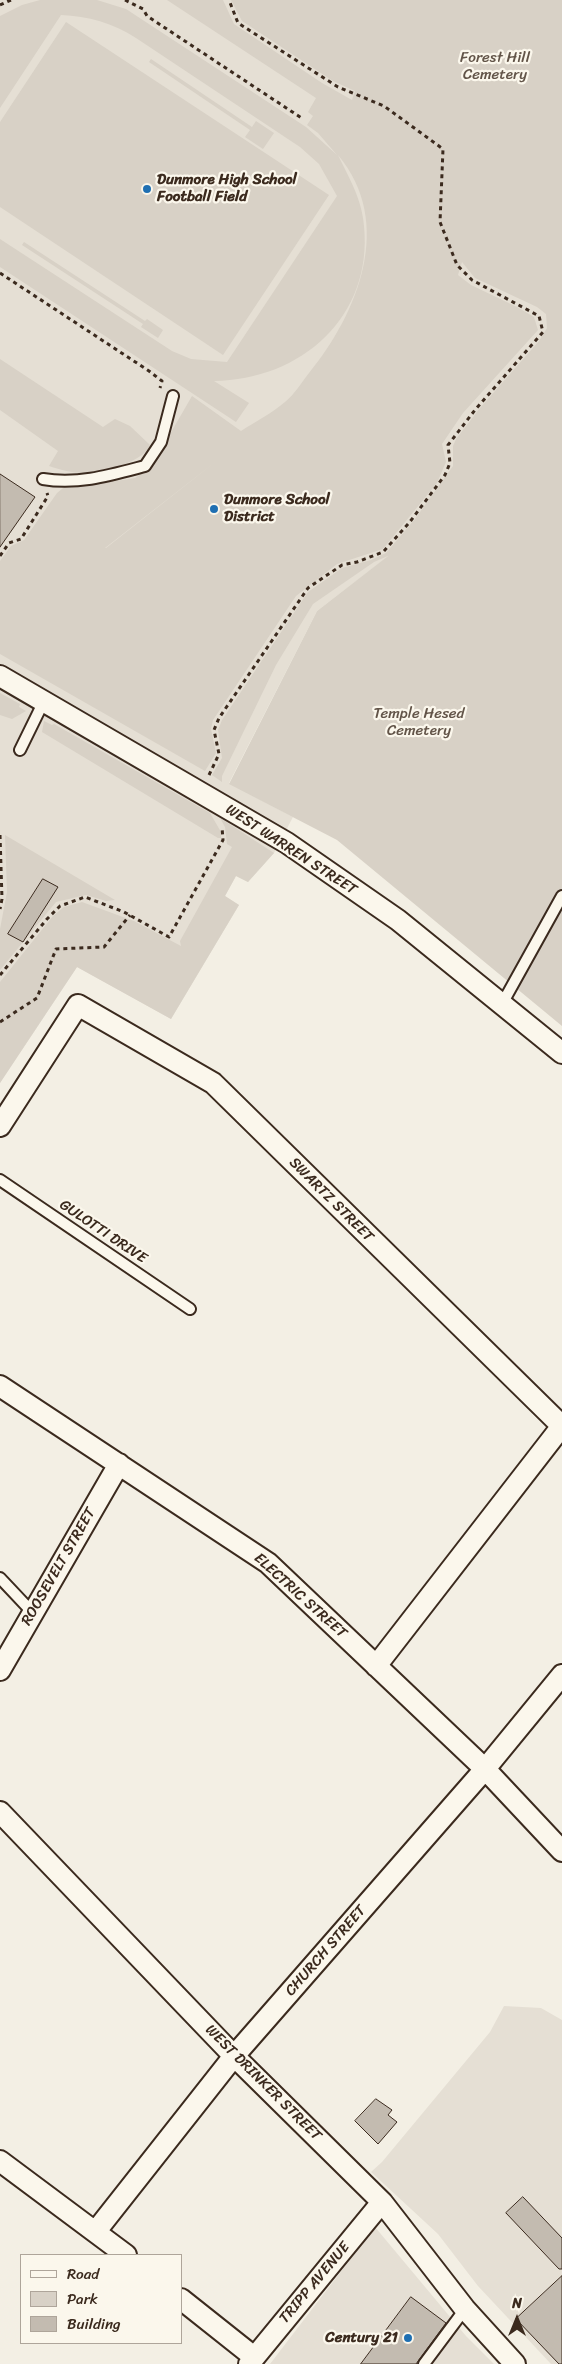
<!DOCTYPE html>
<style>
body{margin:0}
#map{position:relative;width:562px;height:2364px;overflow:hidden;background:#f3efe4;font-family:Sriracha,sans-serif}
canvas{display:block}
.legend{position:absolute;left:20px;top:2254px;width:162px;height:90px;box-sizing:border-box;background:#fbf7ec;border:1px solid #aea59a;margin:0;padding:6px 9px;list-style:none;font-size:15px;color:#3b2a1e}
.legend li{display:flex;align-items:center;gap:10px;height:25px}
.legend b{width:25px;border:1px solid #aea59a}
.north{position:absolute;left:492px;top:2294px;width:50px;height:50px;-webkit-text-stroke:4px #fbf7ec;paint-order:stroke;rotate:0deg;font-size:14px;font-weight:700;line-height:20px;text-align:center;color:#3b2a1e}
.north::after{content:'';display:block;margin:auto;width:18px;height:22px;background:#3b2a1e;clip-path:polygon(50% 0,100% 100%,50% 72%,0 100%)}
</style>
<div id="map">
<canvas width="562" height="2364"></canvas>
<ul class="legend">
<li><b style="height:6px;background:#fbf7ec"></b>Road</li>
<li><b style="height:14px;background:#d8d1c6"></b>Park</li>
<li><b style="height:14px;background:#c3bbb0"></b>Building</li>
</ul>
<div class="north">N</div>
</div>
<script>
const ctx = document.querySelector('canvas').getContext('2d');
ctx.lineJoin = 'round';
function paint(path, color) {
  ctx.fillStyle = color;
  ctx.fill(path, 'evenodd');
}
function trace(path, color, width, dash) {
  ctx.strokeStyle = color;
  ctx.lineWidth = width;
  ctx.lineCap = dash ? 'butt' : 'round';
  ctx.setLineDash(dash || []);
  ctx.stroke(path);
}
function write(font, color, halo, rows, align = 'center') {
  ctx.font = font + ' Sriracha,sans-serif';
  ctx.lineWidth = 4.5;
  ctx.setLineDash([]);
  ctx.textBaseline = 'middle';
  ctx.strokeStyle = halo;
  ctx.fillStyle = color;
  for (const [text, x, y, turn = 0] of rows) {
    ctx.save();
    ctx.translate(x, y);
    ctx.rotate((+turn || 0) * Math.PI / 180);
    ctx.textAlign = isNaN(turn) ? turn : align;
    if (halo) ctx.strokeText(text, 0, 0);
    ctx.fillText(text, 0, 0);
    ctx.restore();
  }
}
paint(new Path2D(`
 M0 0H265L562 295V339L498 425 390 555 317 611 229 783 293 817 274 853 248 882 236 876 225 896 239 905 171 1019 77 967 0 1083Z
 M504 2006 541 2008 562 2020V2364H551L478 2286 438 2234 371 2172 382 2162 490 2032Z
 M375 2227 466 2336 494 2364H270Z`), '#e5dfd4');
paint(new Path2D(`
 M40 0H97L126 9 306 127 337 155 318 133 307 125 313 116 308 112 316 98 167 0H223L234 24 322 83 352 100 355 91 333 81 242 21 231 0H562V1026L337 840 229 784 317 611 388 556 374 562 313 604 276 665 222 776V782L212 775 222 758 218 730 222 720 308 592 342 568 371 560 386 553 415 519 453 466V446L456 439 480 408 539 341 547 328 546 314 537 307 475 278 462 262 458 275 471 285 517 307 534 317 538 330 463 413 442 444 446 462 437 483 383 549 337 564 296 596 213 720 211 729 216 753 205 771 0 654V561L11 546 24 540 57 493 68 484 103 483 135 478 151 467 192 396 241 431C255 422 272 413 285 402 294 395 302 382 309 373 358 313 395 223 338 155 349 178 362 199 364 226 373 317 301 380 214 381L249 403 236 422 0 267V239L172 351 191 359 227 362 337 196 319 164 300 147 136 38C113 23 88 16 61 15L0 108V16L22 5ZM219 459 106 548H105Z
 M66 22 329 195 223 355 0 207V122Z
 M151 59 252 127 256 121 274 133 263 149 245 137 250 130 149 62Z
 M24 242 145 321 147 319 163 330 158 338 141 327 143 324 22 245Z
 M0 359 103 427 115 419 130 426 150 445C143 463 102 472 84 473 72 473 61 470 49 466L58 451 0 410Z
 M0 693 20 704 19 707 26 711 12 719 0 715Z
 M44 721 52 725 54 724 210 813 221 832V838H218L42 732Z
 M220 818 274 853 248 882 236 876 225 896 239 905 171 1019 77 967 0 1083V982L53 916 64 907 82 902 134 921 181 946 180 941 232 847 227 844 225 827Z
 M5 835 115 900 106 901 86 895 56 902 0 970V929L7 892Z`), '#d8d1c6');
const building = new Path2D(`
 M0 474 35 497 0 547Z
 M43 879 58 887 23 942 8 934Z
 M376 2099 392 2110 388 2115 397 2122 378 2144 355 2121Z
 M523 2197 562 2238V2269H559L506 2213Z
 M562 2276V2364H559L516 2319Z
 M411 2297 446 2323 416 2364H361Z`);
paint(building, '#c3bbb0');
trace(building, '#3b2a1e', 1);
const service = new Path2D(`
 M43 479C78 485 111 475 145 466L161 442 173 396
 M20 750 44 701
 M502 1004 562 896
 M0 1180 190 1309
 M0 1578 33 1613
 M424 2364 465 2309`);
const minor = new Path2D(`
 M0 676 287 843 398 920 562 1053
 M0 1126 78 1005 213 1083 562 1426
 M0 1386 268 1563 485 1769 562 1851
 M376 1666 562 1426
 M0 1670 119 1464
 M0 1812 234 2056 382 2202 465 2309 515 2364
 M0 2161 126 2255
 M96 2231 234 2056 485 1769 562 1675
 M181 2299 254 2357
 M249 2364 382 2202`);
trace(service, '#3b2a1e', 14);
trace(minor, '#3b2a1e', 24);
trace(new Path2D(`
 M125 0 143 9 147 16 303 119
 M0 5 11 0
 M0 273 149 371 162 381 160 388
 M0 556 9 543 21 539 48 496 47 493
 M209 775 219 754 214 730 219 718 308 588 342 565 357 562 383 552 409 523 445 475 450 463 448 445 475 410 543 332 539 316 472 280 457 265 440 222 443 149 384 106 338 87 238 23 229 0
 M0 835 2 899 0 909
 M0 975 47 919 60 906 85 897 124 912 169 937 223 840 222 827
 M0 1022 37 998 56 949 104 947 130 915`), '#3b2a1e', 3, [4, 4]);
trace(service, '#fbf7ec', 10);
trace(minor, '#fbf7ec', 20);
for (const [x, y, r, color] of [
 [147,189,5,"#1f6fb2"],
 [214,509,5,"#1f6fb2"],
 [408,2338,5,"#1f6fb2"]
]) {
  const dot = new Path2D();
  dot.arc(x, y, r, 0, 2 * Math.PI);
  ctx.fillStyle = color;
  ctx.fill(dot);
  trace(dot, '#fbf7ec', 2);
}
write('15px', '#625448', '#fbf7ec', [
 ["Forest Hill",495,58],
 ["Cemetery",495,75],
 ["Temple Hesed",419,714],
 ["Cemetery",419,731]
]);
write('bold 15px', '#3b2a1e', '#fbf7ec', [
 ["Dunmore High School",157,180],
 ["Football Field",157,197],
 ["Dunmore School",224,500],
 ["District",224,517],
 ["Century 21",398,2338,"right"]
], 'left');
write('15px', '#3b2a1e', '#fbf7ec', [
 ["WEST WARREN STREET",291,850,33],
 ["SWARTZ STREET",331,1200,45],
 ["GULOTTI DRIVE",103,1232,34],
 ["ROOSEVELT STREET",59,1567,-60],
 ["ELECTRIC STREET",300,1596,42],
 ["CHURCH STREET",326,1951,-49],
 ["WEST DRINKER STREET",263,2083,45],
 ["TRIPP AVENUE",315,2283,-50]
]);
</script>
